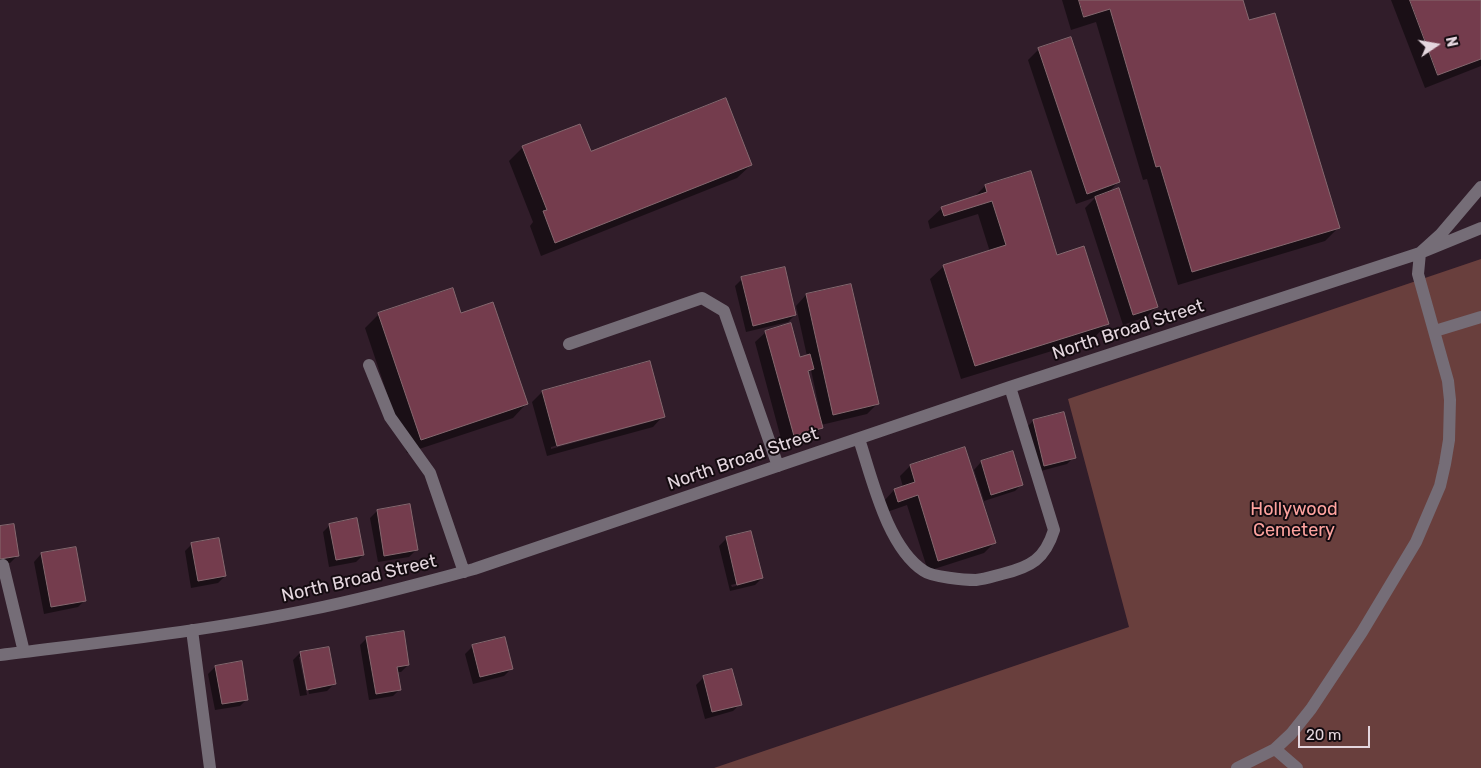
<!DOCTYPE html>
<style>
body{margin:0}
#map{position:relative;width:1481px;height:768px;overflow:hidden;background:#311d2a;font-family:Rubik,sans-serif}
canvas{display:block}
.north{position:absolute;left:1411px;top:20px;width:50px;height:50px;-webkit-text-stroke:4px #140b10;paint-order:stroke;rotate:78deg;font-size:14px;font-weight:700;line-height:20px;text-align:center;color:#e4d6de}
.north::after{content:'';display:block;margin:auto;width:18px;height:22px;background:#e4d6de;clip-path:polygon(50% 0,100% 100%,50% 72%,0 100%)}
.scale{position:absolute;left:1298px;top:726px;width:72px;height:22px;box-sizing:border-box;border:2px solid #e4d6de;border-top:0;padding-left:6px;font-size:15px;line-height:18px;white-space:nowrap;color:#e4d6de;-webkit-text-stroke:4px #140b10;paint-order:stroke}
</style>
<div id="map">
<canvas width="1481" height="768"></canvas>
<div class="north">N</div>
<div class="scale">20 m</div>
</div>
<script>
const ctx = document.querySelector('canvas').getContext('2d');
ctx.lineJoin = 'round';
function paint(path, color) {
  ctx.fillStyle = color;
  ctx.fill(path, 'evenodd');
}
function trace(path, color, width, dash) {
  ctx.strokeStyle = color;
  ctx.lineWidth = width;
  ctx.lineCap = dash ? 'butt' : 'round';
  ctx.setLineDash(dash || []);
  ctx.stroke(path);
}
function write(font, color, halo, rows, align = 'center') {
  ctx.font = font + ' Rubik,sans-serif';
  ctx.lineWidth = 4;
  ctx.setLineDash([]);
  ctx.textBaseline = 'middle';
  ctx.strokeStyle = halo;
  ctx.fillStyle = color;
  for (const [text, x, y, turn = 0] of rows) {
    ctx.save();
    ctx.translate(x, y);
    ctx.rotate((+turn || 0) * Math.PI / 180);
    ctx.textAlign = isNaN(turn) ? turn : align;
    if (halo) ctx.strokeText(text, 0, 0);
    ctx.fillText(text, 0, 0);
    ctx.restore();
  }
}
paint(new Path2D(`
 M1481 259V768H714L1129 627 1068 399Z`), '#693f3d');
paint(new Path2D(`
 M1062 0H1242L1249 22 1338 228 1325 241 1178 285 1147 179 1143 180 1096 22 1071 30Z
 M1391 0H1481V66L1425 88Z
 M1039 49 1118 182 1107 194 1156 307 1146 317 1123 325 1085 208 1096 197 1076 204 1028 60Z
 M579 125 590 153 751 165 737 178 541 256 530 226 533 222 509 161 522 148Z
 M985 186 1056 256 1107 324 1094 338 961 379 930 279 944 266 990 252 978 214 930 229 928 221 942 208 973 198Z
 M742 279 795 315 788 322 746 332 735 286Z
 M806 295 877 404 867 414 821 425 822 427 811 438 783 446 755 342 766 332 800 359 807 356 796 306ZM811 370 820 412 818 413 807 374Z
 M379 314H460L526 404 513 418 407 453 365 328Z
 M542 392 663 416 653 427 547 456 532 402ZM653 419V421L551 449V447Z
 M1033 421 1074 457 1067 464 1037 472 1026 428Z
 M965 449 994 543 984 553 928 571 907 505 887 512 884 501 894 490 903 487 900 476 910 466Z
 M1012 453 1022 484 1015 491 984 501 974 470 981 462Z
 M377 511 416 550 409 557 378 562 370 518Z
 M330 525 363 555 356 562 329 567 323 532Z
 M0 527 17 556 10 563 0 564Z
 M750 533 762 578 755 585 730 591 719 546 726 539ZM755 579V581L732 587 731 585Z
 M192 544 225 576 218 583 191 588 185 551Z
 M41 554 85 600 78 607 44 614 34 562Z
 M367 638 408 665 401 672H397L400 689 393 696 369 700 360 645Z
 M504 639 511 669 504 676 473 684 465 654 472 647Z
 M300 653 334 684 327 691 309 694 302 657H299L307 695 300 696 293 660Z
 M215 667 247 699 240 706 215 710 208 674Z
 M731 670 740 704 733 711 705 719 696 685 703 678Z`), '#0007');
const building = new Path2D(`
 M1079 0H1243L1249 20 1275 13 1340 228 1192 272 1160 166 1156 167 1110 9 1084 17Z
 M1410 0H1481V59L1438 75Z
 M1071 37 1120 182 1087 194 1038 48Z
 M726 98 752 165 555 243 543 211 547 210 522 146 580 124 591 151Z
 M1031 171 1057 255 1084 246 1109 324 975 366 943 265 1006 245 992 201 944 216 941 207 987 192 985 185Z
 M1119 188 1158 307 1133 315 1095 197Z
 M785 267 796 315 753 326 741 277Z
 M851 284 879 404 833 415 806 294Z
 M453 288 461 313 493 302 528 404 421 440 378 313Z
 M791 323 800 357 810 354 814 369 808 371 823 428 794 436 765 331Z
 M650 361 665 417 557 446 542 391Z
 M1064 412 1076 458 1044 466 1033 420Z
 M965 447 996 543 938 561 918 495 898 502 894 489 915 482 910 465Z
 M1013 451 1023 485 991 495 981 461Z
 M410 504 418 550 384 556 377 510Z
 M357 518 364 555 336 560 329 524Z
 M14 524 19 556 0 559V526Z
 M751 531 763 578 737 585 726 537Z
 M219 538 226 576 198 581 191 543Z
 M76 547 86 601 51 607 41 553Z
 M404 631 409 665 397 667 401 690 376 694 366 637Z
 M505 637 513 669 480 677 472 645Z
 M329 647 336 684 307 690 300 652Z
 M242 661 248 700 222 704 215 666Z
 M732 669 742 705 712 712 703 676Z`);
paint(building, '#743c4d');
trace(building, '#85686f', 1);
trace(new Path2D(`
 M1435 331 1481 317
 M569 344 702 298 724 311 778 466
 M369 365 390 417 430 473 464 572
 M859 439C872 478 887 547 924 571 932 577 965 580 976 580 985 579 994 576 1002 574 1031 567 1045 559 1054 530L1010 387
 M3 565 24 652
 M192 630 210 768
 M0 655C103 642 207 631 308 610 364 599 419 584 474 569L1010 387 1420 253 1481 228
 M1275 749 1297 768
 M1237 768 1275 749 1291 734 1311 709 1362 632 1416 542 1440 486 1445 464 1449 440 1450 400 1448 381 1418 274 1420 253 1441 234 1481 187`), '#756d77', 12);
write('18px', '#e4d6de', '#140b10', [
 ["North Broad Street",1128,330,-18],
 ["North Broad Street",743,459,-19],
 ["North Broad Street",359,579,-13]
]);
write('18px', '#fea39f', '#140b10', [
 ["Hollywood",1294,510],
 ["Cemetery",1294,531]
]);
</script>
